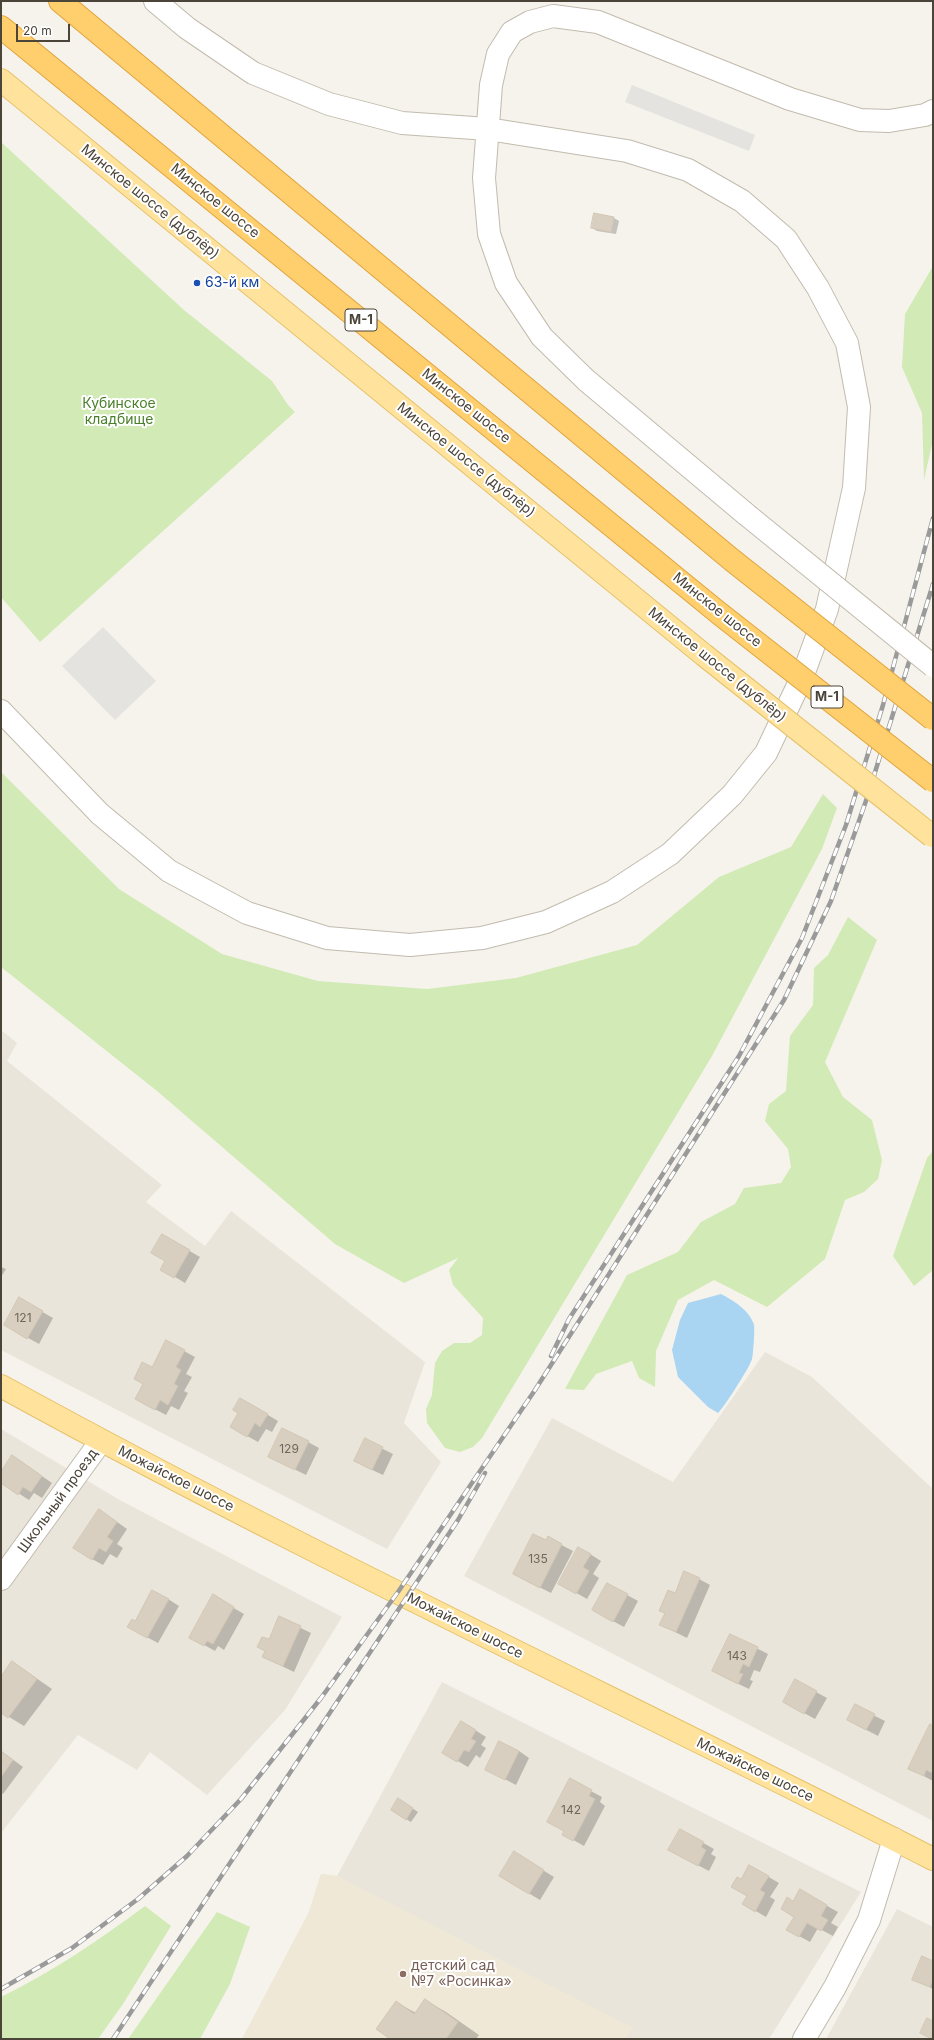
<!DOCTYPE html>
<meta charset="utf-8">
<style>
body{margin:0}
#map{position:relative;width:934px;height:2040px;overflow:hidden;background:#f6f3ec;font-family:Inter,sans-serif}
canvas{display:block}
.frame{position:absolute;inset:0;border:2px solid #4b4439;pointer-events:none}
.scale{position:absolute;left:16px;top:24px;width:54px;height:18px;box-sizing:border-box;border:2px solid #4b4439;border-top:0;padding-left:5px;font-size:12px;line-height:14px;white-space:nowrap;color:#4b4439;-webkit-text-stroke:3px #fff;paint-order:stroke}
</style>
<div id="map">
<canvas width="934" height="2040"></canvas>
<div class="frame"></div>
<div class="scale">20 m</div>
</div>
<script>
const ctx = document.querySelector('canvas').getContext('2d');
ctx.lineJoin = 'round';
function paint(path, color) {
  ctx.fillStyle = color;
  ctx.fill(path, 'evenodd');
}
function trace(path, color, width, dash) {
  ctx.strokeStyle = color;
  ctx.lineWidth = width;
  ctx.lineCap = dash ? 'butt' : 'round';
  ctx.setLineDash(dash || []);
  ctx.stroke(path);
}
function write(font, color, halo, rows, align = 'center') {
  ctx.font = font + ' Inter,sans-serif';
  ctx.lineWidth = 4;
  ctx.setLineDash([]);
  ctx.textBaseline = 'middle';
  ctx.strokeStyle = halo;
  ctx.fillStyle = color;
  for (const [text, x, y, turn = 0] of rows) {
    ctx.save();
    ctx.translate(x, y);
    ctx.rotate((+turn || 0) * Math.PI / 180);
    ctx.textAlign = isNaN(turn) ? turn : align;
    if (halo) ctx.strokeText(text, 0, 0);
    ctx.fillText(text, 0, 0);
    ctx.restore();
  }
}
paint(new Path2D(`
 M1 1030 17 1043 7 1061 162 1185 146 1202 205 1246 231 1211 425 1362 404 1423 441 1462 387 1549 1 1350Z
 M765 1352 812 1377 933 1489V1821L464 1576 552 1418 673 1482Z
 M1 1429 118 1499 342 1617 285 1710 207 1795 150 1752 137 1770 78 1735 1 1833Z
 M442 1682 861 1892 769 2039H242L309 1912 321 1874 337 1876Z
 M897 1909 933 1927V2039H826Z`), '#eae5da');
paint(new Path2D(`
 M321 1874 337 1876 633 2028 625 2039H242L309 1912Z`), '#efe8d6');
paint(new Path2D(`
 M1 142 184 310 272 381 288 405 295 412 40 642 1 597Z
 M933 266V440L924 480 922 413 902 367 905 314Z
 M1 772 119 889 222 954 318 981 427 989 516 978 637 945 719 877 791 847 823 794 837 808 822 849 712 1056 482 1438 473 1447 460 1452 445 1448 427 1423 426 1409 432 1395 435 1363 442 1351 454 1343H470L482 1335 483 1318 453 1285 449 1270 458 1258 404 1283 335 1244 157 1091 1 967Z
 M848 917 877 940 825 1062 843 1097 872 1120 882 1160 878 1179 864 1192 845 1200 825 1259 767 1307 714 1280 678 1300 656 1351 655 1387 639 1378 632 1361 596 1374 584 1390 565 1389 627 1275 678 1252 701 1222 735 1204 744 1188 781 1183 791 1167 788 1149 765 1121 769 1104 786 1091 790 1036 813 1005 814 968 828 955Z
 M933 1151V1270L914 1286 893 1256 927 1158Z
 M145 1906 171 1926 123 2004 98 2039H1V1997C52 1972 99 1940 145 1906Z
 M217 1912 250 1927 230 1984 200 2039H128Z`), '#d2eab5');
paint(new Path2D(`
 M632 85 755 135 749 151 625 102Z
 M103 627 156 681 115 720 62 666Z`), '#e5e3e0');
paint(new Path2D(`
 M721 1294C733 1300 750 1311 754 1325 755 1329 753 1355 752 1359 750 1367 724 1407 718 1413L708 1407 678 1377 672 1350 680 1320 688 1303Z`), '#a9d4f2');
paint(new Path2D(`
 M594 214 614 218 619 221 616 234 597 231 592 228Z
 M162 1235 200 1257 185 1283 162 1269 167 1261Z
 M1 1267 6 1269 1 1277Z
 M20 1299 53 1318 39 1344 5 1325Z
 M184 1351 195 1357 186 1374 192 1377 184 1391 188 1393 179 1410 171 1406 166 1415 147 1405 152 1369Z
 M241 1399 278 1421 272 1432 266 1429 258 1442 231 1427 239 1413Z
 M365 1440 393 1454 383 1475 366 1467Z
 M308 1442 319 1448 306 1475 270 1457Z
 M13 1456 52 1483 42 1498 34 1493 29 1500 1 1482V1473Z
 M110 1517 127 1529 117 1544 123 1548 117 1558 110 1554 103 1565 92 1559Z
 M548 1538 573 1551 551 1593 525 1580Z
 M590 1554 601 1561 593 1574 599 1578 587 1599 559 1583Z
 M699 1579 710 1585 687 1638 661 1625 666 1614 660 1610 675 1595Z
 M607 1584 638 1601 624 1627 593 1610Z
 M213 1596 244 1614 224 1650 218 1646 215 1651 190 1637Z
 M168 1599 179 1606 158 1643 139 1633Z
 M280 1618 311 1633 294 1672 263 1657Z
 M731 1635 768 1654 760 1672 754 1670 750 1680 753 1681 749 1689 724 1677Z
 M13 1662 52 1689 24 1726 1 1712V1678Z
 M816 1692 827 1698 815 1719 795 1708Z
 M855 1706 885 1721 878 1736 859 1726Z
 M462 1722 486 1737 481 1745 486 1748 480 1758 476 1755 468 1767 444 1753Z
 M933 1727V1781L920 1774Z
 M1 1751 23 1767 3 1794 1 1793Z
 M519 1751 529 1758 516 1785 497 1775Z
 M570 1780 602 1797 600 1802 605 1806 584 1846 563 1834Z
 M403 1802 418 1812 411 1822 406 1819Z
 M680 1830 714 1849 711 1854 716 1857 709 1871 680 1856Z
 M525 1859 554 1877 540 1900 500 1876Z
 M750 1866 779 1883 770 1897 775 1900 766 1917 744 1904 748 1896 741 1881Z
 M800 1891 838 1912 831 1923 838 1927 833 1936 818 1928 810 1942 788 1930 795 1917 794 1902Z
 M933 1962V1989L913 1979Z
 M425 2000 446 2012 479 2035 476 2039H391L396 2002 416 2013Z
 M927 2019 933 2022V2039H932Z`), '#0003');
const building = new Path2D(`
 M594 213 614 217 611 232 591 228Z
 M162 1234 190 1250 174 1278 160 1270 165 1261 151 1253Z
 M19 1297 43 1311 27 1339 4 1325Z
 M166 1340 185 1350 176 1367 181 1370 174 1384 178 1386 168 1405 160 1400 155 1410 135 1399 143 1384 134 1379 142 1362 152 1367Z
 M240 1398 268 1414 260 1427 255 1423 247 1437 230 1427 238 1413 233 1410Z
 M282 1428 309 1441 295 1470 268 1457Z
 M365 1438 383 1447 372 1470 354 1461Z
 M12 1455 42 1476 31 1492 23 1487 18 1495 1 1483V1472Z
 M99 1509 117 1522 107 1537 113 1541 106 1552 99 1548 92 1560 73 1548Z
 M533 1534 546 1540 548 1536 562 1544 540 1588 513 1574Z
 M578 1547 591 1554 583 1567 589 1571 576 1594 558 1584Z
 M684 1571 700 1578 676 1632 659 1625 665 1613 659 1611 668 1590 675 1593Z
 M607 1583 628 1594 613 1622 592 1610Z
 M152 1590 169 1599 147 1638 127 1627 132 1619 135 1621Z
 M213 1594 234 1607 213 1644 207 1641 204 1646 189 1638Z
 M279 1616 301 1626 283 1666 262 1657 265 1651 257 1647 262 1637 269 1639Z
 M730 1634 758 1647 749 1667 743 1664 739 1673 743 1674 738 1684 712 1671Z
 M12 1661 37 1679 8 1718 1 1713V1677Z
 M795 1679 817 1691 804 1714 783 1702Z
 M855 1704 875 1714 866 1730 847 1720Z
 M461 1721 476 1730 471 1739 476 1741 469 1752 464 1750 457 1762 442 1753Z
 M930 1724 933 1726V1773L926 1770 924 1776 908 1769Z
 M499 1741 519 1751 505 1780 485 1770Z
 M1 1751 13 1760 1 1777Z
 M570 1778 592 1790 589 1796 595 1799 573 1841 562 1835 564 1831 547 1822Z
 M398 1798 413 1808 406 1820 391 1810Z
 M680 1829 704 1842 701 1847 706 1850 698 1866 668 1850Z
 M514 1851 544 1870 529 1894 499 1876Z
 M749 1865 769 1876 760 1890 765 1893 755 1912 742 1904 747 1896 731 1887 737 1877 741 1879Z
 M800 1889 827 1905 821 1916 828 1920 821 1931 807 1923 799 1937 786 1930 794 1917 781 1909 787 1897 793 1901Z
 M922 1956 933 1961V1979L930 1987 912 1980Z
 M425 1999 458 2022 446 2039H390L376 2029 396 2001 414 2014Z
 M927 2018 933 2021 932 2039 920 2033Z`);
paint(building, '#d8cfc1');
trace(building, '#d3c7b4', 1);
const minor = new Path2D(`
 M747 515 586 380 542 337 506 283 489 234 484 178 491 85 498 54 512 32 530 22 553 16 598 22 790 99 860 120 889 121 925 115 933 111
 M1 711 100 814 169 871 247 913 327 938 410 945 482 938 546 922 612 892 670 854 732 795 766 753 803 675 827 609 854 488 859 407 847 343 818 288 786 239 742 201 688 170 627 151 488 129 402 123 329 104 253 73 187 28 155 1
 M1 1579 101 1441
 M804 2039 835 1987 869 1920 894 1839`);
const major = new Path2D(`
 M1 80 704 655
 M1 1386C306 1554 623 1701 933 1859`);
const highway = new Path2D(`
 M60 1 732 560
 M1 27 720 614`);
trace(minor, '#c2bbae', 24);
trace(major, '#e6c16a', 24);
trace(highway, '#e0a43c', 24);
trace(minor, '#fff', 22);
trace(major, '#ffe39c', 22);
trace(highway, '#ffcf6e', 22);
const rail = new Path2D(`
 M551 1356 569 1319 739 1056 802 938 846 825 883 705 933 518
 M1 1989 72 1948 138 1899 187 1856 241 1799 321 1698 398 1592 535 1390 784 1000 831 901 868 795 933 584
 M113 2039 458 1520 485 1473`);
trace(rail, '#9a9a9a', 4.5);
trace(rail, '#fff', 3, [9]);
const minorBridge = new Path2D(`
 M747 515 933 666`);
const majorBridge = new Path2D(`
 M704 655 932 836`);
const highwayBridge = new Path2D(`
 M732 560 933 719
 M720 614 933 781`);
trace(minorBridge, '#c2bbae', 24, []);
trace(majorBridge, '#e6c16a', 24, []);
trace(highwayBridge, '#e0a43c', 24, []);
trace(minorBridge, '#fff', 22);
trace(majorBridge, '#ffe39c', 22);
trace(highwayBridge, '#ffcf6e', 22);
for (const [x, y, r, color] of [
 [197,283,4,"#1a4fb4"],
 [403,1974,4,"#8d6e63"]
]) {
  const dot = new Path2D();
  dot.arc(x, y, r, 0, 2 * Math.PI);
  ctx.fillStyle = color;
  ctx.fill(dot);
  trace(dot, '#fff', 1.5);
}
write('12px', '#6e675b', null, [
 ["121",23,1318],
 ["129",289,1449],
 ["135",538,1559],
 ["143",737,1656],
 ["142",571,1810]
]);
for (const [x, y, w] of [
 [361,320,32],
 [827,697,32]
]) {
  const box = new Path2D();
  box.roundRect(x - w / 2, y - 11, w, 22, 3);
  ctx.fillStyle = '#fff';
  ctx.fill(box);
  trace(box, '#4b4439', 1);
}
write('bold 13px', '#4b4439', null, [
 ["М-1",361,320],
 ["М-1",827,697]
]);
write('14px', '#4b4439', '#fff', [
 ["Минское шоссе",215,201,39],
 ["Минское шоссе (дублёр)",150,202,39],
 ["Минское шоссе",466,406,39],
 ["Минское шоссе (дублёр)",466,460,39],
 ["Минское шоссе",717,610,39],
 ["Минское шоссе (дублёр)",717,665,39],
 ["Можайское шоссе",176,1479,27],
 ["Школьный проезд",58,1501,-54],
 ["Можайское шоссе",465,1626,27],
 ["Можайское шоссе",755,1770,26]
]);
write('14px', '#164399', '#fff', [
 ["63-й км",205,283]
], 'left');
write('14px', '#4a7f2a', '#fff', [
 ["Кубинское",119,404],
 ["кладбище",119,420]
]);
write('14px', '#785e54', '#fff', [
 ["детский сад",411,1966],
 ["№7 «Росинка»",411,1982]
], 'left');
</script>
